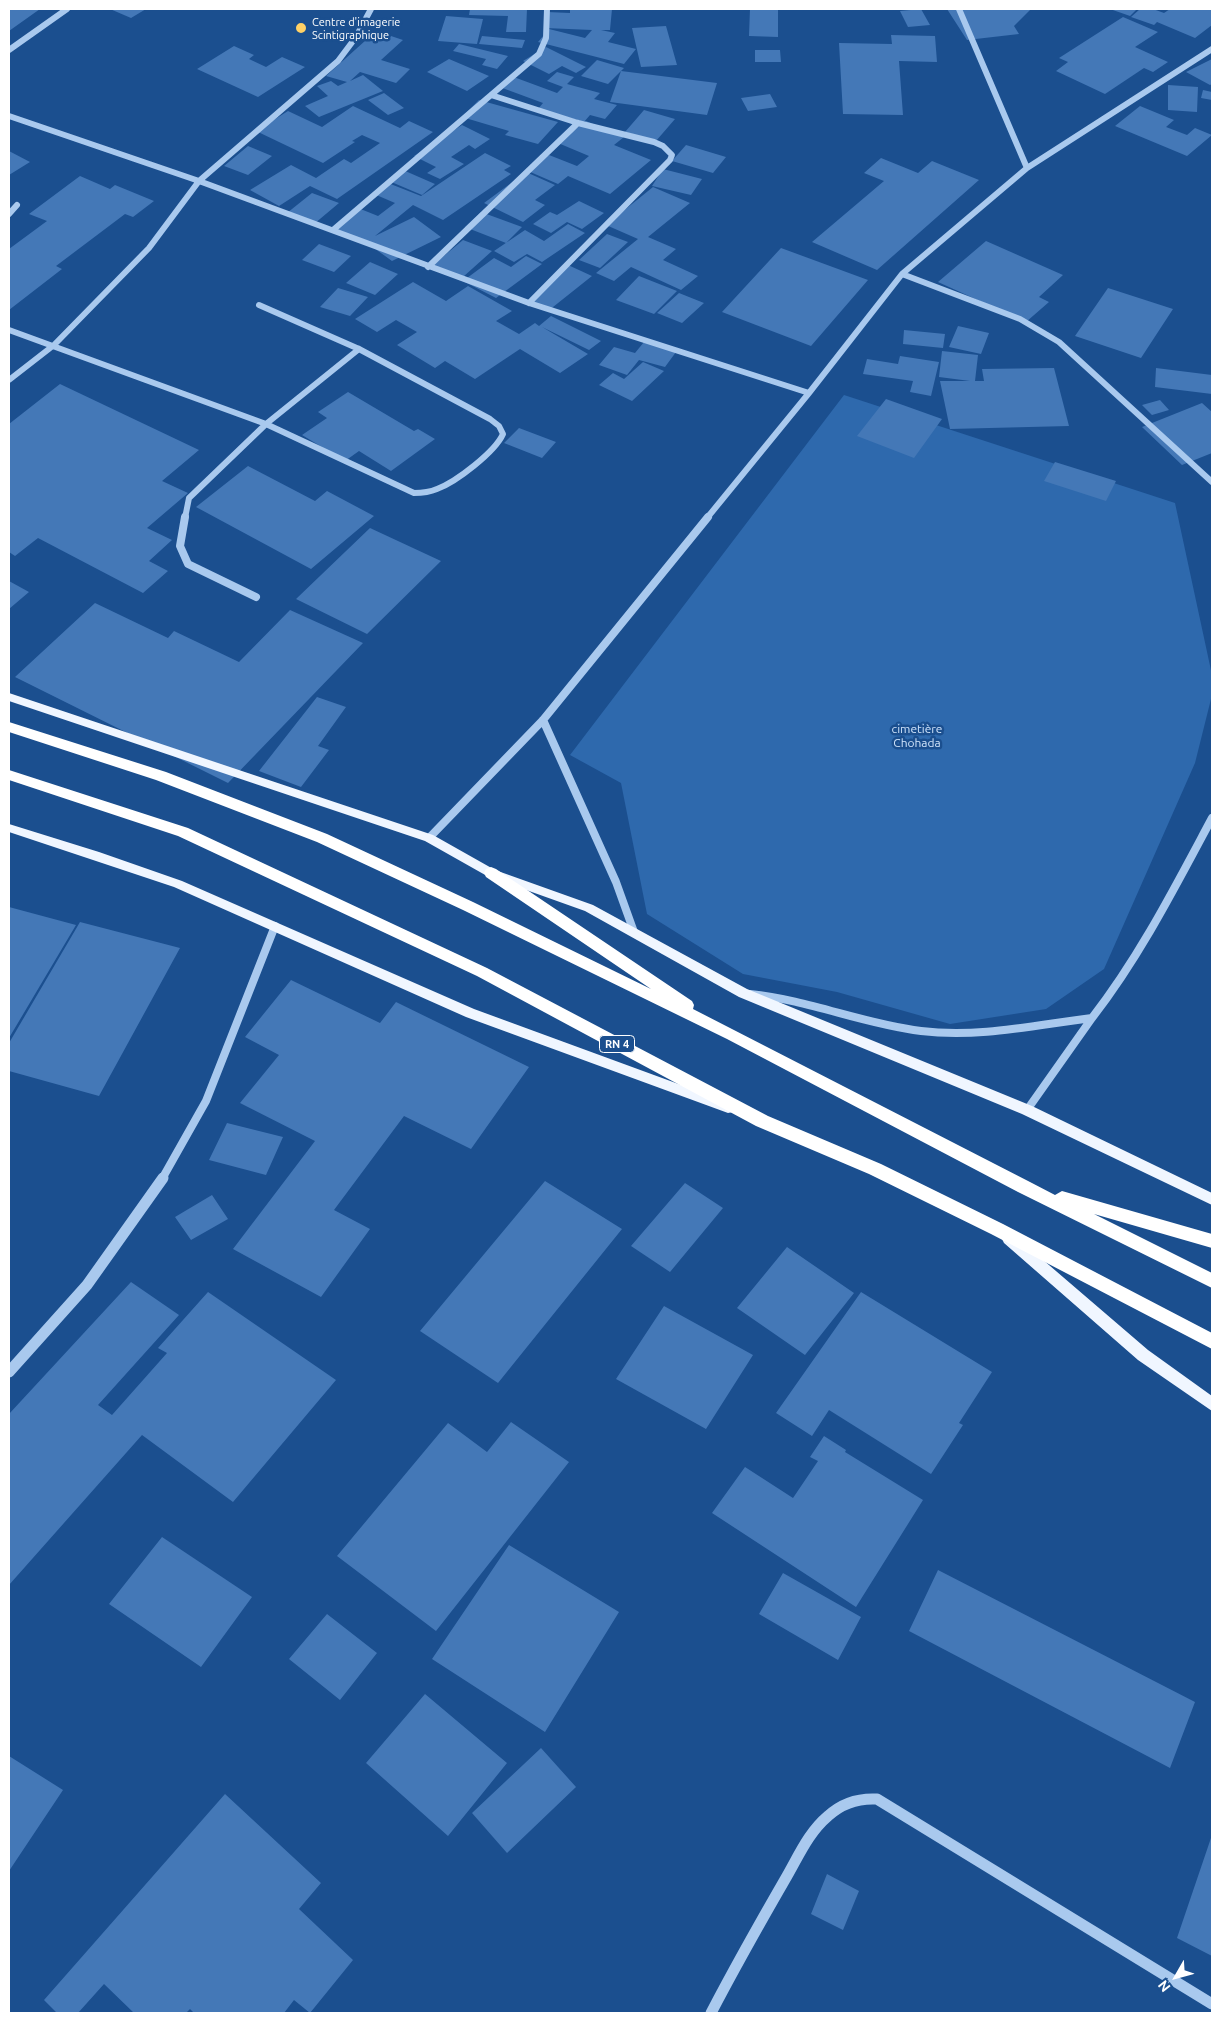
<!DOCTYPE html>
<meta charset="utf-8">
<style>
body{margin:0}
#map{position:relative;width:1221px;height:2022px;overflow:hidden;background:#1b4f8f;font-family:Ubuntu,sans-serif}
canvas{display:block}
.frame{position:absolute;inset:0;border:10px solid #fff;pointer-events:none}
.north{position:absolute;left:1151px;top:1952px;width:50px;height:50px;-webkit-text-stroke:4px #1b4f8f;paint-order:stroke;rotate:232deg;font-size:14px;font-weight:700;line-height:20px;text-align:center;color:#fff}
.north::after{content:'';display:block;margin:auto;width:18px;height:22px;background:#fff;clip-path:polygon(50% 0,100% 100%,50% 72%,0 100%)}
</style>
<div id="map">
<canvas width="1221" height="2022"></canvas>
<div class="frame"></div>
<div class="north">N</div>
</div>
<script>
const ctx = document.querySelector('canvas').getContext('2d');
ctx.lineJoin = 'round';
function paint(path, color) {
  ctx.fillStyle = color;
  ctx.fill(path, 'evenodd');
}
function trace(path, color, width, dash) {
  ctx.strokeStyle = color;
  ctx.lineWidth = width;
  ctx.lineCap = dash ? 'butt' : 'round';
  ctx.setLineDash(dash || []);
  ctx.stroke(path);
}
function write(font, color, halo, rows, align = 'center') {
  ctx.font = font + ' Ubuntu,sans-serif';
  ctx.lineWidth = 5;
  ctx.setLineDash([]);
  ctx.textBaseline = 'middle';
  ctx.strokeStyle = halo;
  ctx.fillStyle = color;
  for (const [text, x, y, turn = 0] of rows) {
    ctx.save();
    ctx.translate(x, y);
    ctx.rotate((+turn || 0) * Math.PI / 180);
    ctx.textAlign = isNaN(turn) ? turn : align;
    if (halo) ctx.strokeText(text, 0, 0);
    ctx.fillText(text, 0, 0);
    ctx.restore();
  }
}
paint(new Path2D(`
 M844 395 1175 503 1212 675V695L1195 763 1104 969 1046 1009 950 1024 837 992 743 974 647 914 621 783 570 755Z`), '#2e69ad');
paint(new Path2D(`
 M9 9H40L9 31Z
 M110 9H146L131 18Z
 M470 9H527L526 32H506L508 16 469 15Z
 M570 9H612L610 30H601L615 33 608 42 636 49 624 64 538 42 549 29 585 38 592 30 545 28 547 12 570 13Z
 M750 9 778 10V37L749 36Z
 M921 9 930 25 908 27 900 11Z
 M947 9H1031L1014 26 1019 34 967 40Z
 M1110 9H1137L1130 16Z
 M1140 9H1153L1164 13 1170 9H1212V25L1195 38 1157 22 1154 25 1131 17Z
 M446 16 483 19 477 44 438 41Z
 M1123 17 1158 32 1135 47 1168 62 1153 72 1144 68 1105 94 1056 71 1068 62 1059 58Z
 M666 26 677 65 641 67 632 28Z
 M376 31 403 40 381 60 410 69 396 83 360 72 350 81 363 75 383 91 319 117 305 106 328 96 317 86 331 81 338 86 347 82 326 76Z
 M891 35 935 36 937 62 899 61 903 115 843 114 839 43 892 44Z
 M482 36 525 40 522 48 479 44Z
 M459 44 508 56 497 69 482 65 486 59 453 51Z
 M234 46 254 55 249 59 266 67 282 57 305 67 258 97 197 69Z
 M546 47 586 67 576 73 562 66 549 74 523 61Z
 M755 50H780L781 62H755Z
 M449 59 489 76 467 91 427 72Z
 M1212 59V84L1210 85 1186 72Z
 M597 60 624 68 608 84 581 76Z
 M621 71 717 83 707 115 610 102Z
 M557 72 574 77 567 84 600 93 594 99 617 105 605 119 590 115 584 122 538 109 543 103 497 86 511 76 557 93 563 87 547 81Z
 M1168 85 1198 87 1197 112 1168 110Z
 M1203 90 1212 92V100L1201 98Z
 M384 93 404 108 388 115 368 100Z
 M770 94 777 107 748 111 741 98Z
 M479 100 558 122 538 144 505 135 509 131 462 117Z
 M353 106 400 128 409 121 433 132 337 199 310 186 279 206 250 190 291 165 316 178 344 159 351 163 380 143 362 135 352 141 355 142 323 163 256 131 288 111 322 127Z
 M1140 106 1174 120 1166 127 1187 135 1195 128 1212 135 1187 156 1115 126Z
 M644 110 675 119 656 141 625 132Z
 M586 121 624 137 614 145 651 160 610 194 568 176 558 184 528 171 549 155 577 166 589 156 558 143Z
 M462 125 490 139 475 149 469 145 451 157 464 164 440 179 427 173 436 167 414 156Z
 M686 145 726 157 713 173 672 161Z
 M248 146 272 156 248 175 224 166Z
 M9 151 30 162 9 175Z
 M485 153 511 166 504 170 511 174 443 220 413 205 375 236 414 217 441 237 392 261 367 243 332 229 358 208 378 216 395 203 374 194 388 183 421 196Z
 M881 158 918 173 932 161 979 180 877 270 812 242 884 181 864 173Z
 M663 169 702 179 691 195 652 186Z
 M403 170 435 184 422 195 389 181Z
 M526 172 555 185 535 200 545 205 523 222 484 203Z
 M80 176 110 189 115 185 154 201 133 217 125 214 56 266 62 269 9 310V249L47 221 29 214Z
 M653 187 690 203 648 237 676 249 663 260 698 276 681 290 631 267 614 281 596 273 638 239 606 225Z
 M312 193 339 203 314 224 287 213Z
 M579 201 604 213 582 229 567 222 551 233 533 224 550 212 557 215Z
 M481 212 522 227 506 243 465 227Z
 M568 224 585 233 542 262 527 254 514 262 494 251 525 230 544 241Z
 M607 234 628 242 600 268 579 260Z
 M463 240 492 251 463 277 433 265Z
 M986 241 1063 275 1039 297 1049 302 1026 322 938 282Z
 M319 244 351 256 334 272 302 260Z
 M781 248 868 280 811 346 722 312Z
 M526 256 542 264 496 298 463 281 494 258 511 267Z
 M370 262 398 274 375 295 346 283Z
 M568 265 592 276 548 311 528 301Z
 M639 276 677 291 654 314 616 300Z
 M413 282 446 301 468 286 512 311 496 321 519 334 535 323 539 326 551 316 601 341 589 350 542 327 588 354 560 373 520 349 475 379 445 361 435 368 397 345 417 332 396 320 377 332 355 319Z
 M338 288 368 297 350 316 320 307Z
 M1108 288 1173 309 1141 358 1075 336Z
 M679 293 704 303 682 323 657 313Z
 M958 326 989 333 981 354 949 347Z
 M904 330 945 334 943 348 903 344Z
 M644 342 676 352 665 367 639 360 627 375 599 365 614 347 635 353Z
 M942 351 978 355 975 381H984L982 369 1054 368 1069 426 950 429 940 381H970L939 377Z
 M900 356 939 362 931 396 910 392 913 381 863 374 867 359 898 364Z
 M643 362 664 371 632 401 599 385 613 373 624 379Z
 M1156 368 1212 375V394L1155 387Z
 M60 384 199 450 162 481 188 493 147 528 172 540 149 561 168 571 143 593 38 538 15 556 9 552V424Z
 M348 392 414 431 418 429 435 439 391 471 359 451 345 461 302 435 327 418 318 412Z
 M886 399 942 419 914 458 857 436Z
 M1160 400 1169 410 1152 415 1142 405Z
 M1202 403 1212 412V453L1182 465 1142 427Z
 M519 428 556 442 542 458 504 443Z
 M1055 462 1116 481 1106 501 1044 481Z
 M248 466 315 501 327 491 374 516 311 569 196 507Z
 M370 528 441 561 367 634 296 599Z
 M9 581 29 592 9 609Z
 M95 603 168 638 174 631 239 662 290 610 363 643 228 783 15 677Z
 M317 697 346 707 318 746 329 750 301 787 259 771Z
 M9 907 76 925 9 1038Z
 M80 922 180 948 99 1096 9 1071V1043Z
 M291 980 380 1023 396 1002 529 1067 471 1149 404 1116 334 1210 370 1229 321 1297 233 1249 315 1141 240 1103 279 1055 245 1037Z
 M227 1123 283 1137 266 1175 209 1160Z
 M545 1181 622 1229 498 1383 420 1331Z
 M685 1183 723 1208 670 1272 631 1246Z
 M212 1195 228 1219 191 1240 175 1217Z
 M787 1247 854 1293 805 1355 737 1308Z
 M131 1282 179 1315 98 1405 112 1415 167 1353 158 1348 208 1292 336 1380 233 1502 142 1435 9 1585V1414Z
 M861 1292 992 1372 959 1423 963 1425 931 1474 829 1410 812 1436 776 1413Z
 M664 1306 753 1355 706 1429 616 1379Z
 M511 1422 569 1462 436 1631 337 1556 448 1423 487 1452Z
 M824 1436 846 1450 845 1452 923 1500 856 1607 712 1513 745 1467 793 1498 818 1461 810 1457Z
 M162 1537 252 1597 201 1667 109 1604Z
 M509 1545 619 1612 545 1732 432 1659Z
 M938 1570 1195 1702 1170 1768 909 1631Z
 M783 1573 861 1617 838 1660 759 1614Z
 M327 1614 377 1653 340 1700 289 1659Z
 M425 1694 507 1763 448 1836 366 1763Z
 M541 1748 576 1787 507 1853 472 1813Z
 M9 1756 63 1790 9 1871Z
 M225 1794 321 1883 299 1909 353 1960 310 2013 294 2000 284 2013H194L190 2009 186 2013H134L104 1984 78 2013H57L44 2000Z
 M1212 1835V1956L1177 1938Z
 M827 1874 859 1891 843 1930 811 1914Z`), '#4478b7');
trace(new Path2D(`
 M959 9 1027 168
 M9 50 67 9
 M491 95 578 123 654 142 663 146 672 155 670 160 529 303
 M9 116 199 181 529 303 809 393
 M9 214 17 205
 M333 230 539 54 546 38 547 9
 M428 267 578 123
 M902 274 1020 319 1059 342 1212 482
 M9 330 266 424 414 493C422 493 430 492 437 489 456 482 495 452 503 434L499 426 490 419 359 349 259 305
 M9 380 54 345 149 248 199 181 338 61 356 37 371 9
 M185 518 189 498 266 424 359 349
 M707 518 809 393 902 274 1027 168 1212 49`), '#a9c9ee', 6);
trace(new Path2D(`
 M185 517 180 546 188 564 256 597
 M543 720 616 882 634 932
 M429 838 543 720 708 517
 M750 994C809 1000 863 1024 921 1031 979 1038 1035 1025 1092 1018L1027 1110
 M1092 1018C1140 956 1175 887 1212 818
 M162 1179 206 1101 275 926`), '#a9c9ee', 8);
trace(new Path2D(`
 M9 1372 87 1285 163 1178
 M711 2013C735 1967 761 1921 787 1876 799 1855 809 1832 828 1816 842 1803 858 1798 877 1799L1212 2004`), '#a9c9ee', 11);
paint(new Path2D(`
 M9 693 433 835 495 870 593 905 747 989 1032 1106 1212 1193V1205L1022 1114 739 997 585 911 487 876 425 841 9 701Z
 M9 824 99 852 182 881 474 1009 733 1104 734 1108 733 1112 728 1113 466 1017 174 887 9 832Z
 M1009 1233 1014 1235 1148 1350 1212 1396V1411L1138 1360 1004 1243 1002 1239 1004 1235Z`), '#f0f6ff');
paint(new Path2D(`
 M9 722 166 772 327 834 473 902 651 989 486 877 484 873 486 869 491 867 496 869 692 1001 694 1005 693 1009 1030 1182 1055 1195 1062 1191 1212 1234V1248L1094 1214 1212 1273V1288L1018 1192 727 1039 463 910 317 842 156 780 9 732Z
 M9 770 188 828 487 968 768 1116 881 1164 1003 1224 1212 1333V1349L991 1234 869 1174 756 1126 477 976 178 836 9 780Z`), '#fff');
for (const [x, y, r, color] of [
 [301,28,6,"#ffd166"]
]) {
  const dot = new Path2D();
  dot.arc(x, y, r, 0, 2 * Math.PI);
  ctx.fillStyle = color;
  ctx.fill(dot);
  trace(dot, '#1b4f8f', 2);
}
write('11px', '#fff', '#1b4f8f', [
 ["Centre d'imagerie",312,22],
 ["Scintigraphique",312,35]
], 'left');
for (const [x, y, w] of [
 [617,1044,35]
]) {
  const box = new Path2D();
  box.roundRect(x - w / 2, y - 8.5, w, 17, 4);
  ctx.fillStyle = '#1b4f8f';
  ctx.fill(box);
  trace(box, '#fff', 1);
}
write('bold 11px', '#fff', null, [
 ["RN 4",617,1044]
]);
write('12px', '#cfe3fa', '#1b4f8f', [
 ["cimetière",917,729],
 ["Chohada",917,743]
]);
</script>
